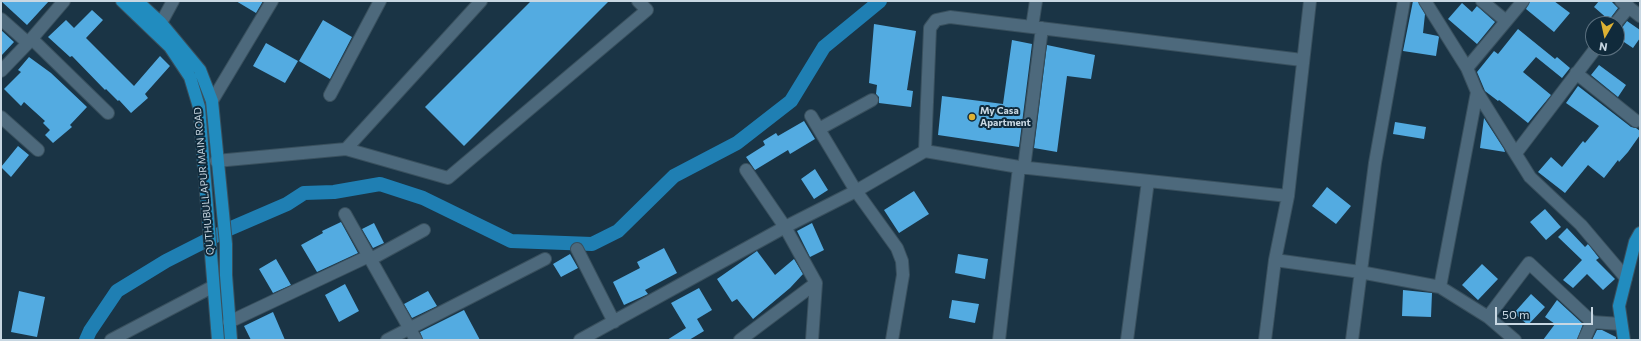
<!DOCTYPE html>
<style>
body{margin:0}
#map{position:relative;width:1641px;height:341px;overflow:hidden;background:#1a3445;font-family:Commissioner,sans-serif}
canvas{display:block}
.frame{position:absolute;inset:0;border:2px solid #c8d7e2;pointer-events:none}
.north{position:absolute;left:1585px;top:16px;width:40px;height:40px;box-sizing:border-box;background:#102a3b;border:1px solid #5a6f7e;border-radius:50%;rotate:189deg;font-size:11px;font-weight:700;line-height:16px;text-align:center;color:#c8d7e2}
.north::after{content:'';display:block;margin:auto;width:14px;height:18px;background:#ddb133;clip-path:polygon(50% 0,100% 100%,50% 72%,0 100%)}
.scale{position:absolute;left:1495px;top:307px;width:98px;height:18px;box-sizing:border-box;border:2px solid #c8d7e2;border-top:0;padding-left:5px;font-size:12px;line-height:14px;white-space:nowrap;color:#c8d7e2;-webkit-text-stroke:3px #102a3b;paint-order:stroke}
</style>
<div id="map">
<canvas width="1641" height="341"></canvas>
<div class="frame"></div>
<div class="north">N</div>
<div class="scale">50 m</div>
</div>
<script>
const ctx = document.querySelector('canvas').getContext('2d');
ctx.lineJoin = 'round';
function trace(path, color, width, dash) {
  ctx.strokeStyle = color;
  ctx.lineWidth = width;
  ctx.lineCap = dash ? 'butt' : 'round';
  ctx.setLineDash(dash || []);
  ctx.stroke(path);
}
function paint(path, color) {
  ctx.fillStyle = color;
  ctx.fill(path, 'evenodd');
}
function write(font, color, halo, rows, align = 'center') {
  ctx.font = font + ' Commissioner,sans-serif';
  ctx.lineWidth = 4;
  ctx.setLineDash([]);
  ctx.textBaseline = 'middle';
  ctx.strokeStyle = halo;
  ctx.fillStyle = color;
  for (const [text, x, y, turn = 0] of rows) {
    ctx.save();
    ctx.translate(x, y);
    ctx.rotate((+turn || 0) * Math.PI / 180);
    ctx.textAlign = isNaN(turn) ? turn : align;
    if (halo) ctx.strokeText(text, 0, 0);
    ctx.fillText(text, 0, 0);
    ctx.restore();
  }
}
trace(new Path2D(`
 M86 340 90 331 117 291 166 261 229 229 287 204 304 193 334 192 380 184 423 198 511 241 592 244 618 231 674 176 737 143 791 101 824 47 880 1`), '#1f7fb3', 14);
paint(new Path2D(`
 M1 1H49L27 25Z
 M236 1H263L256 13Z
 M531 1H609L464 146 425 107Z
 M1413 1H1418L1425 14 1423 33 1438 36 1439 37 1436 56 1403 51Z
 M1530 1H1554L1570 13 1554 32 1526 9Z
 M1599 1H1611L1618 8 1609 20 1594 7Z
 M1462 3 1472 12 1477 6 1495 22 1477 44 1448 19Z
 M92 10 103 20 86 38 134 86 160 56 170 66 145 94 148 98 131 113 119 100 118 101 106 89 105 90 72 56 70 57 48 37 66 20 74 28Z
 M323 20 352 37 330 79 299 61Z
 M1627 21 1640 30V38L1633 48 1618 38 1623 31 1621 29Z
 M874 24 916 31 907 90 913 91 911 107 879 103V97L876 94 877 85 869 83Z
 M1518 29 1555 59 1557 57 1570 68 1562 78 1536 57 1523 72 1551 95 1528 123 1499 100 1498 101 1485 91 1477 72 1494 51 1498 54Z
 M1 30 14 42 1 56Z
 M1012 40 1032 44 1019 147 938 135 942 96 1003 104Z
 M266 43 298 61 285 83 253 66Z
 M1047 45 1095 55 1091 79 1067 76 1057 152 1034 148Z
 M29 57 51 73 87 107 70 125 72 127 53 143 45 135 50 130 43 123 45 121 24 102 21 106 4 89 21 72 18 70Z
 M1599 65 1626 85 1618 97 1591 75Z
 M1578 86 1631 127 1636 128 1640 131V135L1628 152 1619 162 1618 160 1604 178 1588 165 1565 193 1538 172 1551 157 1562 167 1583 141 1585 143 1599 126 1566 103Z
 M1484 118 1504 149 1505 152 1480 148Z
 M804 121 815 139 790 154 788 150 755 170 746 157 765 145 763 141 776 133 778 136Z
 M1395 122 1426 127 1424 139 1393 134Z
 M18 146 29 155 11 177 1 167Z
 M815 169 828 190 814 199 801 179Z
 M1327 187 1351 206 1336 224 1312 206Z
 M914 191 929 214 899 233 884 210Z
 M1545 209 1561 227 1546 240 1530 222Z
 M341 222 358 253 317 272 301 245 323 233 322 231Z
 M374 223 384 243 373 248 362 229Z
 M812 223 824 250 810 257 797 231Z
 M1567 228 1585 247 1588 244 1599 258 1596 260 1615 279 1603 290 1587 274 1573 288 1563 280 1582 260 1558 237Z
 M664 248 677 273 645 290 648 294 624 305 613 282 640 268 637 262Z
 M757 251 775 275 794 259 803 274 790 288 753 319 737 299 732 302 717 279Z
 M570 254 578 268 561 277 553 264Z
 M958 254 988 259 985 279 955 273Z
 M276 259 291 285 273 293 259 269Z
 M1482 264 1498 279 1478 300 1462 285Z
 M345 284 359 311 339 322 325 295Z
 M699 288 712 310 697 319 704 331 689 340H667L686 328 671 303Z
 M1403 290 1432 293 1431 317 1402 316Z
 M19 291 45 297 37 337 11 332Z
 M428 291 437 306 412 318 404 304Z
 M1531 294 1545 307 1528 325 1514 313Z
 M952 300 979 304 975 323 949 318Z
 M1557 300 1583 324 1577 340H1543L1555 324 1545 317Z
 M464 310 480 340H423L420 332Z
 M273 312 285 340H251L244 326Z
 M1597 330H1602L1616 337V340H1592Z`), '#53abe1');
const minor = new Path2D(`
 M1425 1 1467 68 1477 92 1530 177 1581 225 1626 278
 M1482 1 1506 21
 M1621 1 1640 16
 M1 19 28 43
 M161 23 173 1
 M1615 24 1629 7
 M1032 27 1036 1
 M32 39 108 113
 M1467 68 1523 1
 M1 71 28 43 64 1
 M1576 73 1636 121
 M330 95 380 1
 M212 101 272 1
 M811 116 856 191 897 248 902 261 903 275 892 340
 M1 117 38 150
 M819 129 872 100
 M346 149 448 178 647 10 638 1
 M925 151 930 28 936 20 950 17 1302 60
 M1516 153 1596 48
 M216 161 346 149 481 1
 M1024 168 1042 28
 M746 170 785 227 816 283 812 340
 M345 214 416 340
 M577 249 614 322
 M371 259 424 230
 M1275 260 1360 272 1440 287 1488 317 1529 263 1592 322 1621 324
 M1440 287 1477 92
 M1488 317 1515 340
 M229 322 369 256
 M111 340 212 287
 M387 340 545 259
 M580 340 785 227 856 191 925 151 1019 167
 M740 340 816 283
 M999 340 1019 167 1288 196
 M1127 340 1148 181
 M1265 340 1275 260 1288 196 1310 1
 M1352 340 1375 163 1404 1
 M1584 340 1592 322`);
const major = new Path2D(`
 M122 1 170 47 190 77 199 107 218 340
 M137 1 161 23 200 70 212 101 226 244V275L231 340
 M1624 340 1619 306 1635 242 1640 233`);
trace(minor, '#39505e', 14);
trace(major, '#39505e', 14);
trace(minor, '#4d697c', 12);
trace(major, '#218cbf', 12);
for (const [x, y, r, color] of [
 [972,117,4,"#ddb133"]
]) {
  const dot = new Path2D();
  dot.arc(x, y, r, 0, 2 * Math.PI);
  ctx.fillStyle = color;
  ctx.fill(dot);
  trace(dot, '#102a3b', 1.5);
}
write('bold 10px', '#c8d7e2', '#102a3b', [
 ["My Casa",980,111],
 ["Apartment",980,123]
], 'left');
write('10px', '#c8d7e2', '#102a3b', [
 ["QUTHUBULLAPUR MAIN ROAD",204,181,-95]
]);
</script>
